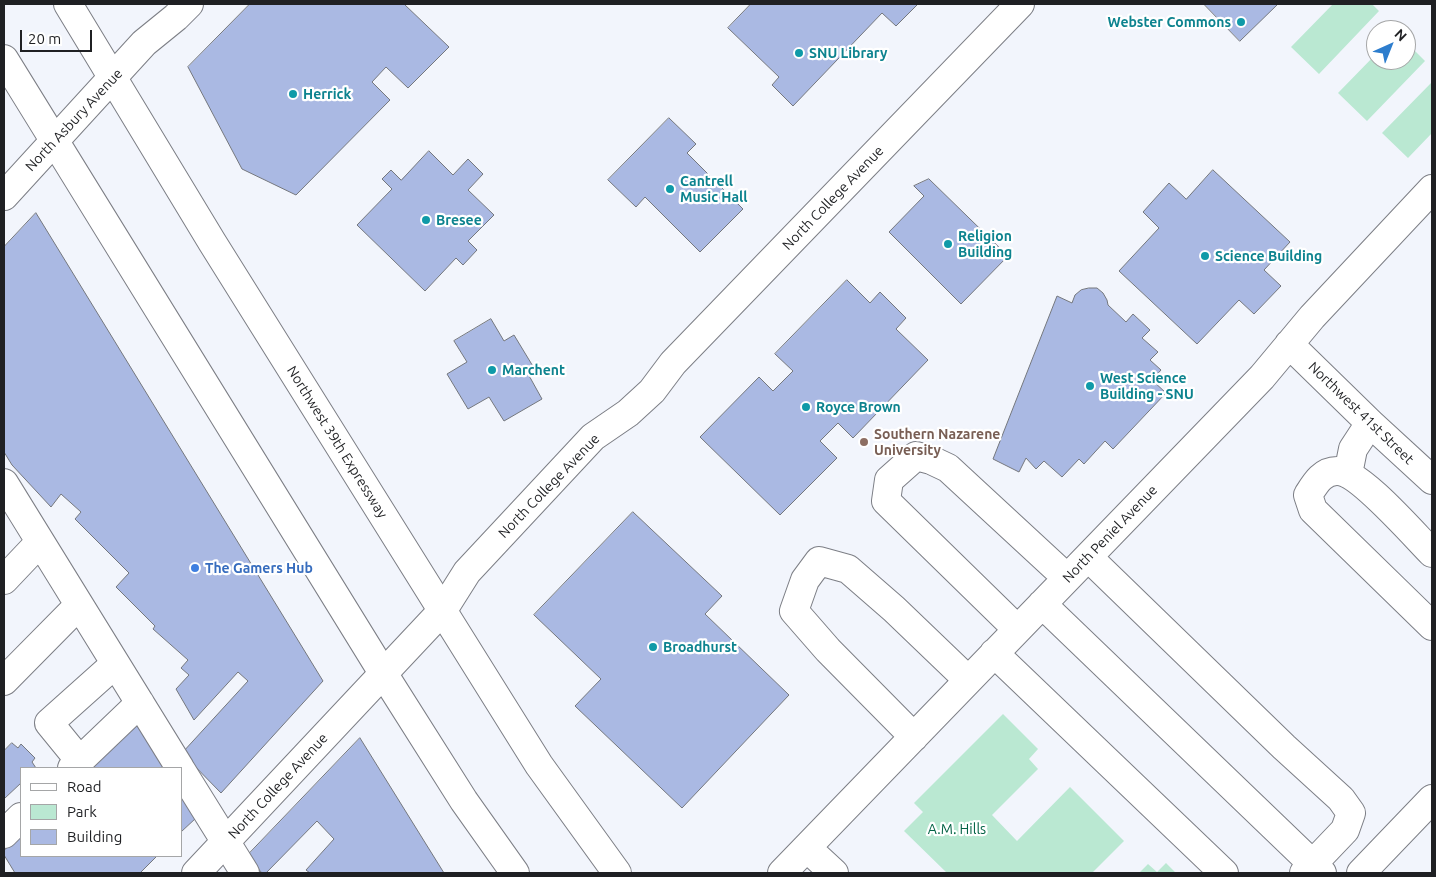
<!DOCTYPE html>
<style>
body{margin:0}
#map{position:relative;width:1436px;height:877px;overflow:hidden;background:#f2f5fc;font-family:Ubuntu,sans-serif}
canvas{display:block}
.frame{position:absolute;inset:0;border:5px solid #1f2023;pointer-events:none}
.legend{position:absolute;left:20px;top:767px;width:162px;height:90px;box-sizing:border-box;background:#fff;border:1px solid #a5a6a7;margin:0;padding:6px 9px;list-style:none;font-size:15px;color:#1f2023}
.legend li{display:flex;align-items:center;gap:10px;height:25px}
.legend b{width:25px;border:1px solid #a5a6a7}
.north{position:absolute;left:1366px;top:20px;width:50px;height:50px;box-sizing:border-box;background:#fff;border:1px solid #a5a6a7;border-radius:50%;rotate:44deg;font-size:14px;font-weight:700;line-height:20px;text-align:center;color:#1f2023}
.north::after{content:'';display:block;margin:auto;width:18px;height:22px;background:#2d7dcd;clip-path:polygon(50% 0,100% 100%,50% 72%,0 100%)}
.scale{position:absolute;left:20px;top:30px;width:72px;height:22px;box-sizing:border-box;border:2px solid #1f2023;border-top:0;padding-left:6px;font-size:15px;line-height:18px;white-space:nowrap;color:#1f2023;-webkit-text-stroke:4px #fff;paint-order:stroke}
</style>
<div id="map">
<canvas width="1436" height="877"></canvas>
<div class="frame"></div>
<ul class="legend">
<li><b style="height:6px;background:#fff"></b>Road</li>
<li><b style="height:14px;background:#bae8d2"></b>Park</li>
<li><b style="height:14px;background:#aab9e3"></b>Building</li>
</ul>
<div class="north">N</div>
<div class="scale">20 m</div>
</div>
<script>
const ctx = document.querySelector('canvas').getContext('2d');
ctx.lineJoin = 'round';
function paint(path, color) {
  ctx.fillStyle = color;
  ctx.fill(path, 'evenodd');
}
function trace(path, color, width, dash) {
  ctx.strokeStyle = color;
  ctx.lineWidth = width;
  ctx.lineCap = dash ? 'butt' : 'round';
  ctx.setLineDash(dash || []);
  ctx.stroke(path);
}
function write(font, color, halo, rows, align = 'center') {
  ctx.font = font + ' Ubuntu,sans-serif';
  ctx.lineWidth = 4.5;
  ctx.setLineDash([]);
  ctx.textBaseline = 'middle';
  ctx.strokeStyle = halo;
  ctx.fillStyle = color;
  for (const [text, x, y, turn = 0] of rows) {
    ctx.save();
    ctx.translate(x, y);
    ctx.rotate((+turn || 0) * Math.PI / 180);
    ctx.textAlign = isNaN(turn) ? turn : align;
    if (halo) ctx.strokeText(text, 0, 0);
    ctx.fillText(text, 0, 0);
    ctx.restore();
  }
}
paint(new Path2D(`
 M1333 4H1372L1379 11 1319 74 1291 47Z
 M1406 42 1425 61 1367 121 1338 93 1376 54V60H1406Z
 M1432 82V133L1408 158 1382 133Z
 M1003 714 1038 749 1029 759 1038 769 992 815 1017 841 1070 787 1124 841 1092 873H947L904 831 923 812 914 803Z
 M1166 863 1176 873H1139L1148 864 1157 872Z`), '#bae8d2');
const building = new Path2D(`
 M250 4H404L449 47 408 88 386 67 372 82 390 100 296 195 242 169 188 67Z
 M751 4H918L896 26 882 13 793 106 772 85 779 77 728 28Z
 M1204 4H1278L1240 41Z
 M669 118 696 144 687 153 743 209 700 252 645 197 636 207 608 180Z
 M429 151 453 175 468 159 483 174 468 190 494 215 468 241 477 250 463 265 456 258 425 291 357 225 392 189 382 179 391 170 401 180Z
 M1213 170 1290 242 1264 270 1281 286 1254 314 1239 300 1197 344 1119 271 1159 228 1143 212 1169 183 1186 199Z
 M929 179 1008 256 961 304 889 232 924 196 914 186Z
 M36 213 323 681 221 793 182 753 248 681 238 672 194 720 176 689 189 675 181 668 188 660 153 629 155 626 116 587 129 573 75 519 81 512 61 494 51 507 12 465 4 452V247Z
 M847 280 870 303 880 292 906 318 896 329 928 360 853 438 838 423 820 441 837 458 780 515 700 437 759 377 773 391 793 371 775 354Z
 M1089 288H1097L1103 293 1107 300 1108 305 1126 322 1133 314 1150 330 1142 338 1158 352 1150 360 1161 370 1152 380 1166 393 1113 449 1105 441 1084 464 1079 459 1062 477 1044 461 1036 469 1026 458 1019 472 993 459 1057 296 1072 303 1075 295 1081 290Z
 M491 319 504 341 514 335 534 368 527 372 542 399 504 421 489 397 468 409 447 374 467 362 454 341Z
 M633 512 722 596 705 614 789 695 682 808 575 706 601 679 534 615Z
 M137 719 166 768H89Z
 M360 738 444 873H310L306 870 334 839 317 821 266 873H262L247 856Z
 M12 743 18 748 21 744 35 758 32 762 36 768H21V783L5 798 4 796V751Z
 M181 793 196 818 181 832Z
 M21 833V856H157L140 873H15L4 855V851Z`);
paint(building, '#aab9e3');
trace(building, '#74777d', 1);
const minor = new Path2D(`
 M4 196 144 43 176 17 189 4
 M1289 344 1370 423 1432 480
 M1348 474 1353 449 1370 423
 M4 483 180 768
 M1432 553C1415 536 1359 471 1337 471 1322 471 1315 484 1308 495L1313 510 1432 626
 M1088 557 1284 747 1341 799 1351 813 1345 830 1304 873
 M4 580 40 542
 M1042 604 1322 873
 M1017 629 886 501 889 480 916 456 931 460 948 468 1067 578
 M994 653 1224 873
 M4 681 79 605
 M914 737 828 650 794 611 805 580 819 561 848 569 894 609 968 680
 M80 761 49 723 115 664
 M72 768 140 703
 M181 770 245 873
 M4 834 21 817
 M807 848 834 873
 M196 873 443 610 467 572 593 437 628 413 652 391 673 363 1020 4
 M782 873 1262 377 1312 317 1432 189
 M1361 873 1432 799`);
const highway = new Path2D(`
 M68 4 212 242 539 765 617 873
 M4 59 383 673 464 801 515 873`);
trace(minor, '#7c7e85', 30);
trace(highway, '#7c7e85', 30);
trace(minor, '#fff', 28);
trace(highway, '#fff', 28);
for (const [x, y, r, color] of [
 [1241,22,5,"#0f9aa8"],
 [799,53,5,"#0f9aa8"],
 [293,94,5,"#0f9aa8"],
 [670,189,5,"#0f9aa8"],
 [426,220,5,"#0f9aa8"],
 [948,244,5,"#0f9aa8"],
 [1205,256,5,"#0f9aa8"],
 [492,370,5,"#0f9aa8"],
 [1090,386,5,"#0f9aa8"],
 [806,407,5,"#0f9aa8"],
 [864,442,5,"#8d6e63"],
 [195,568,5,"#3f7fe0"],
 [653,647,5,"#0f9aa8"]
]) {
  const dot = new Path2D();
  dot.arc(x, y, r, 0, 2 * Math.PI);
  ctx.fillStyle = color;
  ctx.fill(dot);
  trace(dot, '#fff', 2);
}
write('bold 14px', '#0d838f', '#fff', [
 ["Webster Commons",1231,22,"right"],
 ["SNU Library",809,53],
 ["Herrick",303,94],
 ["Cantrell",680,181],
 ["Music Hall",680,197],
 ["Bresee",436,220],
 ["Religion",958,236],
 ["Building",958,252],
 ["Science Building",1215,256],
 ["Marchent",502,370],
 ["West Science",1100,378],
 ["Building - SNU",1100,394],
 ["Royce Brown",816,407],
 ["Broadhurst",663,647]
], 'left');
write('14px', '#1f2023', '#fff', [
 ["North Asbury Avenue",74,120,-47],
 ["North College Avenue",833,198,-46],
 ["Northwest 41st Street",1361,413,44],
 ["Northwest 39th Expressway",337,442,58],
 ["North College Avenue",549,486,-46],
 ["North Peniel Avenue",1110,534,-46],
 ["North College Avenue",278,786,-47]
]);
write('bold 14px', '#785e54', '#fff', [
 ["Southern Nazarene",874,434],
 ["University",874,450]
], 'left');
write('bold 14px', '#366cbe', '#fff', [
 ["The Gamers Hub",205,568]
], 'left');
write('14px', '#036245', '#fff', [
 ["A.M. Hills",957,829]
]);
</script>
